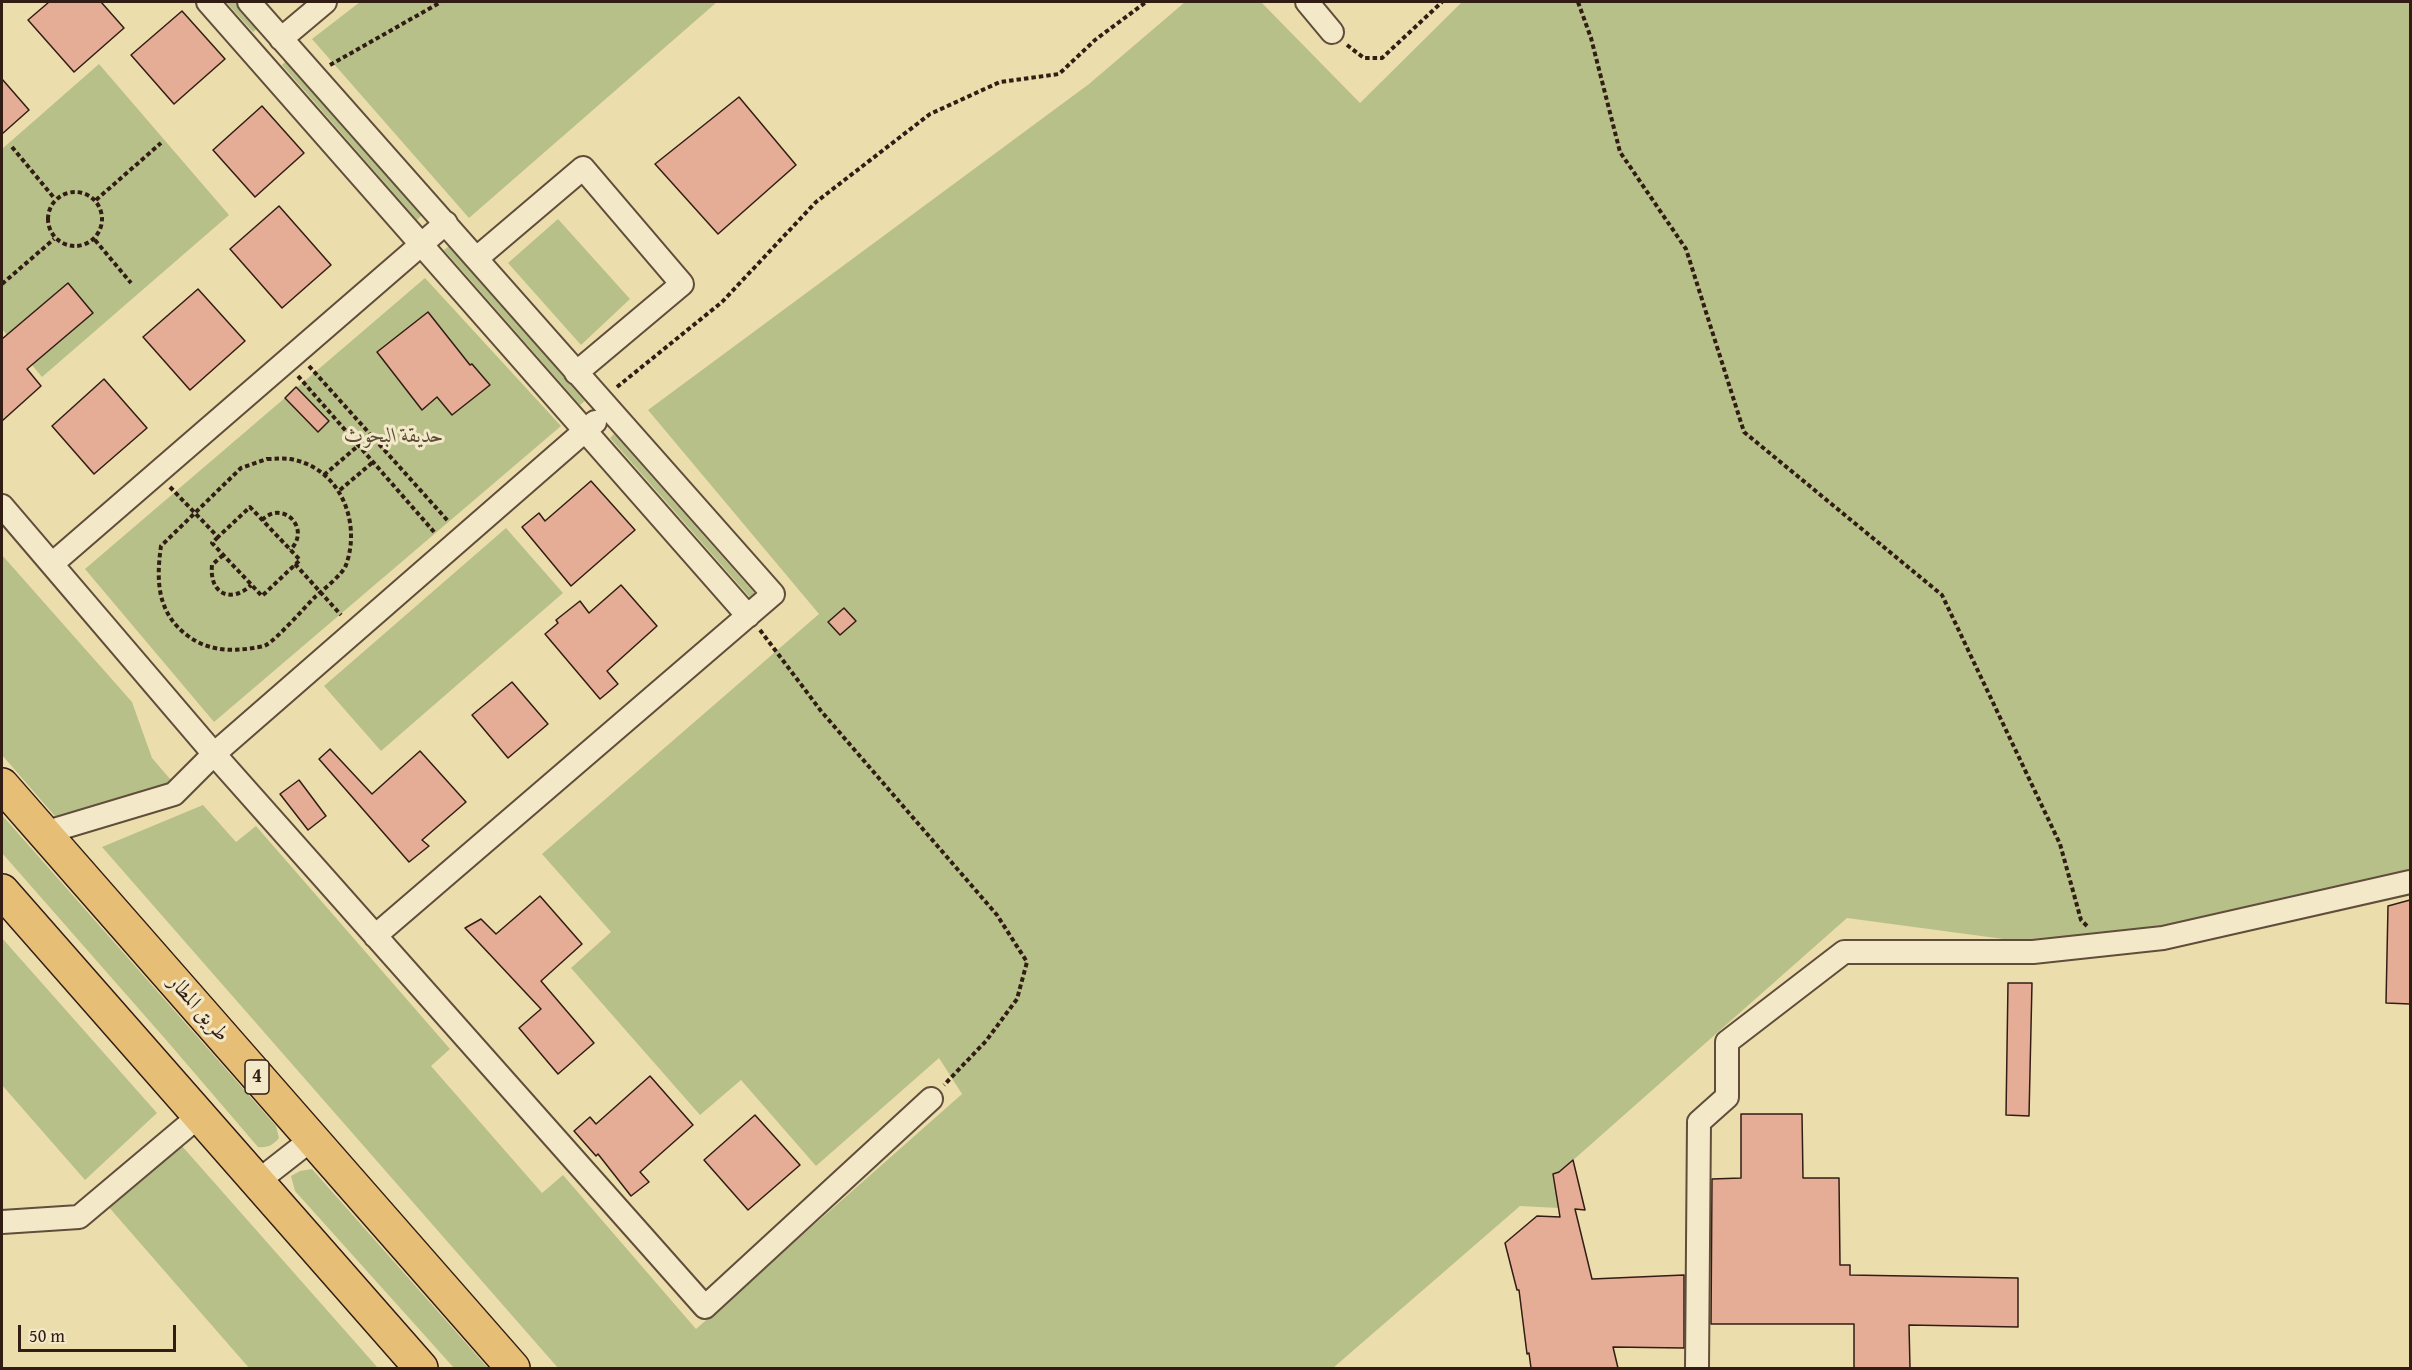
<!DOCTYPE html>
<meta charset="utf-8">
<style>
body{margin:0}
#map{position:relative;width:2412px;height:1370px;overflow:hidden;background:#ecddac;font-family:"Gentium Book Plus",serif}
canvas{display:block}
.frame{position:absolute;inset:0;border:3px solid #321d15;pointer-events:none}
.scale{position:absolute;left:18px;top:1325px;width:158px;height:27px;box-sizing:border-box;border:3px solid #321d15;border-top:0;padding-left:8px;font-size:18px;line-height:21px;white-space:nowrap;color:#321d15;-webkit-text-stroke:4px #f3e9c9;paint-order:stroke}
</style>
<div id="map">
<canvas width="2412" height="1370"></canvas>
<div class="frame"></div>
<div class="scale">50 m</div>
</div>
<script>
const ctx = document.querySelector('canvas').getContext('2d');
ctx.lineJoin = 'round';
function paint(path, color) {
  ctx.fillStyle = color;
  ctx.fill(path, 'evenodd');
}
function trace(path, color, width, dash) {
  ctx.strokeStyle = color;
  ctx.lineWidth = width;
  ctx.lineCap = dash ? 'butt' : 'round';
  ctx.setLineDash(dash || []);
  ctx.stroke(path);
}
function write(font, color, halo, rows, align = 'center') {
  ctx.font = font + ' "Gentium Book Plus",Amiri,serif';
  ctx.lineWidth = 6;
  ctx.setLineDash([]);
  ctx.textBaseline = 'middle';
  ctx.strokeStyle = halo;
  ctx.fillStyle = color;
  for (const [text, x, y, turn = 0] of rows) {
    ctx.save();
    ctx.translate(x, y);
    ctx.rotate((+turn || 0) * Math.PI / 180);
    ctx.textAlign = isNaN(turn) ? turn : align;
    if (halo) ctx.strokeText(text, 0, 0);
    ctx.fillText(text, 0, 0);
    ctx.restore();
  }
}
paint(new Path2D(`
 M226 2H235L258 28 253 32Z
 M360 2H717L469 218 312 39Z
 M1185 2H1261L1360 103 1462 2H2410V873L2162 929 2033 943 1847 918 1554 1177 1559 1208 1520 1206 1333 1368H558L102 847 203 805 236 842 256 826 450 1049 431 1066 542 1193 563 1175 696 1329 962 1094 939 1058 816 1166 741 1080 700 1115 571 968 611 932 542 854 819 614 648 410 1089 84Z
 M287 60 422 215 417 220 282 65Z
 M99 64 229 215 42 377 2 329V149Z
 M558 219 630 299 581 345 508 263Z
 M449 246 585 401 580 405 444 250Z
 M425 278 561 426 214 722 85 569Z
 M614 434 758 597 753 601 610 438Z
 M506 528 563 593 381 751 324 686Z
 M2 555 132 702 152 758 177 787 59 821 2 755Z
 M2 815 276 1126 279 1138C273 1145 268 1148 258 1147L167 1041 2 853Z
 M2 938 157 1113 85 1180 2 1085Z
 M182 1146 378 1368H249L107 1205Z
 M312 1169 488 1368H454L295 1191 291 1176 300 1171Z`), '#b8c089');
const building = new Path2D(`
 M49 2H101L124 28 74 72 28 20Z
 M182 11 225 59 174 104 131 55Z
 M2 79 29 110 2 134Z
 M739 97 796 165 718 234 655 164Z
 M262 106 304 153 255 197 213 150Z
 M279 206 331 265 282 308 230 249Z
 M68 283 93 313 27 369 41 386 2 421V339Z
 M198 289 245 341 190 390 143 337Z
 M428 312 470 365 472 364 490 385 452 415 437 397 422 410 377 352Z
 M104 379 147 428 94 474 52 426Z
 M296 387 329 421 318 432 285 398Z
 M591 481 635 530 571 586 522 527 539 513 545 521Z
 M621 585 657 626 607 671 618 684 600 699 545 634 558 623 556 620 580 601 589 613Z
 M844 608 856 621 840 635 828 622Z
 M512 682 548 724 508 758 472 715Z
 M330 749 372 794 420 751 466 802 422 840 429 846 409 862 319 759Z
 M299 780 326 816 308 830 280 794Z
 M540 896 582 944 541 981 594 1043 558 1074 519 1028 541 1009 465 928 481 919 496 934Z
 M2410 900V1004L2386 1003 2388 906Z
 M2008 983H2032L2029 1116 2006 1115Z
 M650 1076 693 1125 640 1172 649 1182 631 1196 598 1154 596 1156 574 1131 590 1117 596 1124Z
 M1741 1114H1802L1803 1178H1839L1840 1265H1850V1275L2018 1278V1327L1909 1325 1910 1368H1854V1324H1711L1712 1179 1741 1178Z
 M755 1115 800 1165 748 1210 704 1160Z
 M1573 1160 1585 1210 1575 1209 1592 1279 1684 1275V1348L1613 1347 1618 1368H1531L1529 1353 1527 1354 1519 1290H1517L1505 1243 1537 1216 1560 1217 1553 1174 1559 1172Z`);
paint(building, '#e5ad95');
trace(building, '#321d15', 1.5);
const street = new Path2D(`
 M208 2 748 616
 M249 2 773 594 375 936
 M1307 2 1332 32
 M281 39 325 2
 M477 258 583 168 682 284 576 373
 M2 506 214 754 705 1307 931 1099
 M52 564 446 223
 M44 833 174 794 214 754 595 422
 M257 1182 312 1139
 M2 1222 79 1217 199 1116
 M1697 1368 1699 1122 1727 1097V1042L1844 952H2033L2163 938 2410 882`);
const highway = new Path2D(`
 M2 785 513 1368
 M2 891 421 1368`);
trace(street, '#604d3b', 26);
trace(highway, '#321d15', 36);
trace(new Path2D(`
 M1578 2 1591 38 1620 152 1686 249 1744 432 1942 595 2060 844 2081 920 2087 926
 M1347 45 1364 58H1382L1442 2
 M330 65 441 2
 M12 147 55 199
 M48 219a27 27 0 1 1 54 0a27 27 0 1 1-54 0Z
 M96 200 161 143
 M95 240 131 283
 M2 284 54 239
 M309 366 448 521
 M298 376 435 533
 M617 387 722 302 816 202 930 114 1000 82 1059 74 1095 40 1146 2
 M267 459C275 459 283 458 290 459 339 467 362 521 346 565 343 574 323 590 315 597 304 608 277 639 266 645 263 647 257 647 253 648 229 652 207 650 188 636 157 613 156 581 161 546L241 468Z
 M324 475 359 445
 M170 487 218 537 250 507 300 560 262 596 212 543 218 537
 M340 490 373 462
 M262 520C283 499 312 529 290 550
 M223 555 212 565C209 594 231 604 251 585
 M295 564 341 615
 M760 630 821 711 997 915 1027 962 1017 999 986 1041 944 1085`), '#321d15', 4, [4.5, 3]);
trace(street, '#f3e9c9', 22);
trace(highway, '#e6be76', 33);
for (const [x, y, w] of [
 [257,1077,24]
]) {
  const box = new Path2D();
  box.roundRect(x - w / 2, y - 17, w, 34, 4.5);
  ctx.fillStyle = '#f3e9c9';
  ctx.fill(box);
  trace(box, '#321d15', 1.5);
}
write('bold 20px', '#321d15', null, [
 ["4",257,1077]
]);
write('italic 21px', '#5a4e38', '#f3e9c9', [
 ["حديقة البحوث",394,437]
]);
write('21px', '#321d15', '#f3e9c9', [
 ["طريق المطار",198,1009,49]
]);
</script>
